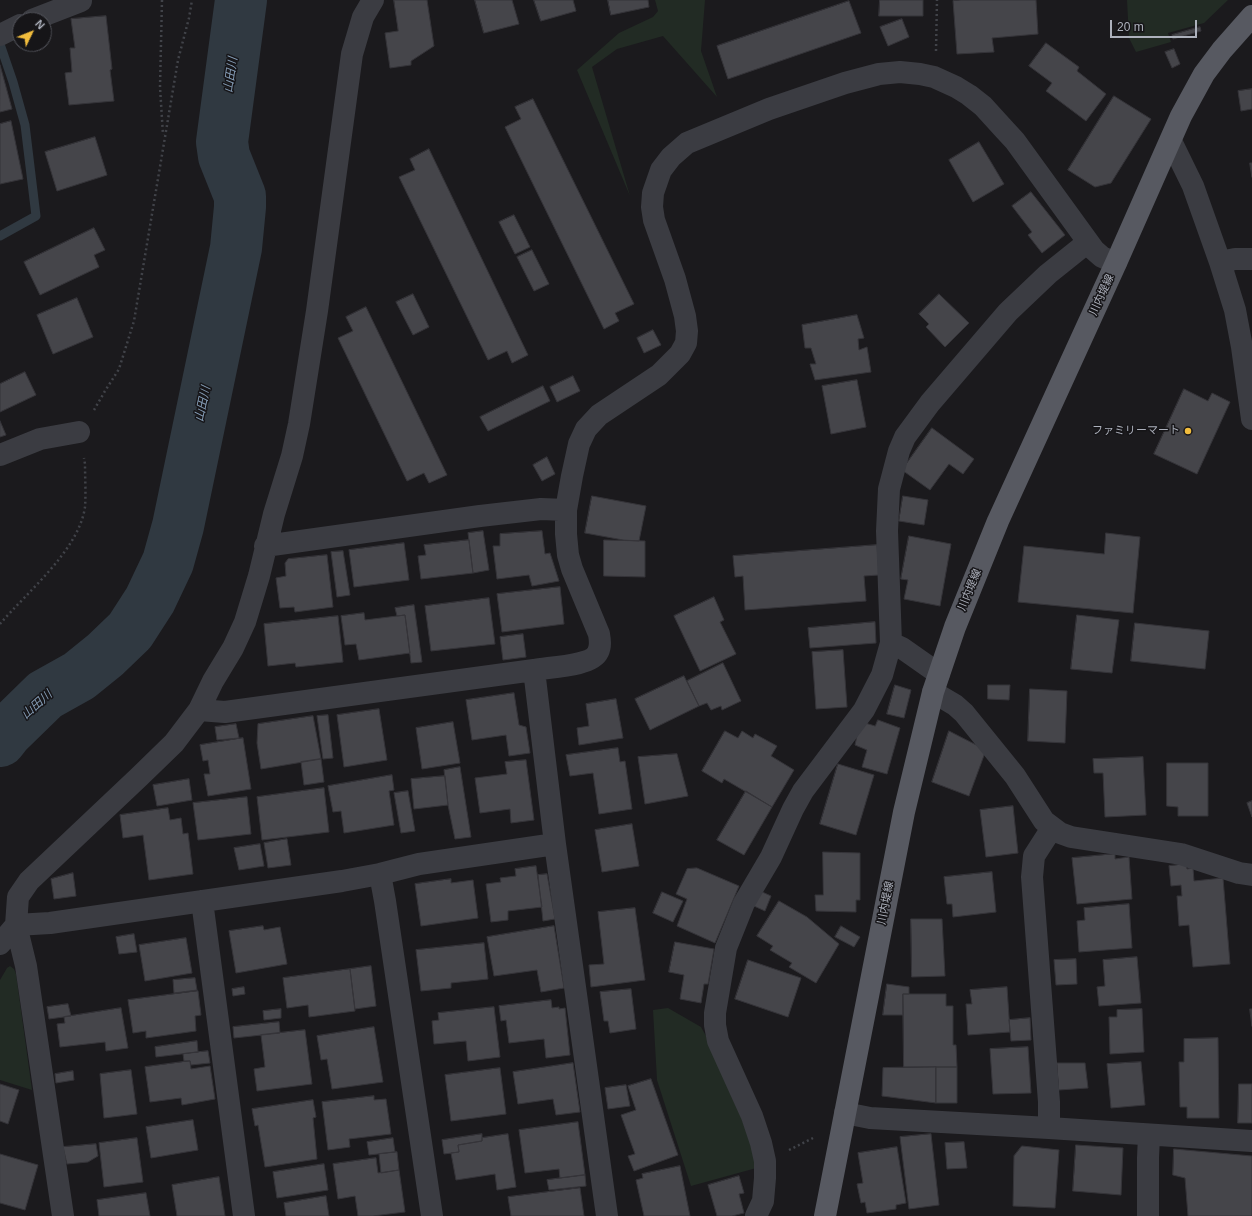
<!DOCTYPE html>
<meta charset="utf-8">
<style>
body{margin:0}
#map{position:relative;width:1252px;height:1216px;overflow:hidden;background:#1b1a1d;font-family:Arial,sans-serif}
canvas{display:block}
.north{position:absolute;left:12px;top:12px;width:40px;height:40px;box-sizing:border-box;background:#161518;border:1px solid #52535a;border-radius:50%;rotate:47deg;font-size:11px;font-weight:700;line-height:16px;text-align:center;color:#adb1bc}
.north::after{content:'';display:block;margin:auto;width:14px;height:18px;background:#f2bd3d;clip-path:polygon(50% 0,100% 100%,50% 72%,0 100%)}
.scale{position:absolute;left:1110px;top:20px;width:87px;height:18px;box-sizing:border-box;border:2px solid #adb1bc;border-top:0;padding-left:5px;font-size:12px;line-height:14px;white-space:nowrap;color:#adb1bc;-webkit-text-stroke:3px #161518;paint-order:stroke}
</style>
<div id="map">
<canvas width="1252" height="1216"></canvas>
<div class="north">N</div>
<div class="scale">20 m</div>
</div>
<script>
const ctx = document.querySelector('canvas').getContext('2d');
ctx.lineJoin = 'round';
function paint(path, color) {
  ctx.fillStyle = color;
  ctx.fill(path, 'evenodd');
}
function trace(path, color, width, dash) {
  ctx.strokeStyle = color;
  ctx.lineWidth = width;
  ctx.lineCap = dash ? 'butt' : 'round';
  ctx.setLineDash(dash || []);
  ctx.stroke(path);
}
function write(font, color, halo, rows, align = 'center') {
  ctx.font = font + ' Arial,"Noto Sans JP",sans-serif';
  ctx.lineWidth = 3;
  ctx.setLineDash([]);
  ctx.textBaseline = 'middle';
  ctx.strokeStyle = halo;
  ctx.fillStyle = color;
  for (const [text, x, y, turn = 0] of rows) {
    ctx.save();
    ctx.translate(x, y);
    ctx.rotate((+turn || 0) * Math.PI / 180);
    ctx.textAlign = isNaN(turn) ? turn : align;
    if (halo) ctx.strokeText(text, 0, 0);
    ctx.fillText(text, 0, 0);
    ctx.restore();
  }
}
paint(new Path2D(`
 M655 0H705L701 51 717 97 663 36 617 49 592 67 630 196 577 70 619 33 653 17 658 11Z
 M1127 0H1228L1204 23 1168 33 1171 42 1136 52 1129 38Z
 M10 966 14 969 16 974 32 1090 0 1080V980L7 968Z
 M668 1008 701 1027 721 1063 760 1167 691 1186 657 1080 653 1010Z`), '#222b24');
trace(new Path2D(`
 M0 236 36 216 25 125 13 82 1 47`), '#303941', 9);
trace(new Path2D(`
 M0 741 7 732 45 695 79 676 105 655 130 631 150 600 168 562 178 526 236 248 240 207V196L224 156 222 142 241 0`), '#303941', 52);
const building = new Path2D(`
 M394 0H427L434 46 411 61V65L390 68 385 33 398 31Z
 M475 0H512L519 24 484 33Z
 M534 0H573L576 11 541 21Z
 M608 0H648L649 7 611 15Z
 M880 0H923V16H879Z
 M961 0H1036L1038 34 992 38 994 52 957 54 953 1Z
 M849 1 861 33 728 79 717 46Z
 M106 16 112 69 110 70 114 101 69 105 65 73 72 72 70 48H75L71 19Z
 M902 19 909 37 888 46 880 27Z
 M1200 27 1201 31 1173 39 1172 35Z
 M1046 43 1079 67 1077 71 1106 94 1086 121 1046 91 1052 83 1029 66Z
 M1174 49 1180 64 1172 68 1165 52Z
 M0 65 12 109 0 112Z
 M1252 89V109L1241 111 1238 91Z
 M1114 96 1151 119 1111 183 1095 187 1068 170Z
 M533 99 634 304 615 313 619 321 604 329 505 127 521 119 515 107Z
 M11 121 23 179 0 184V124Z
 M95 137 107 175 57 191 45 152Z
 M979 142 1004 184 973 202 949 160Z
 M429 149 528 355 512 363 507 351 488 360 399 177 415 170 410 159Z
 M1250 163H1252V177Z
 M1031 192 1065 235 1042 253 1028 235 1032 232 1012 206Z
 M514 215 530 247 515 254 499 222Z
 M94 228 105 250 94 255 99 267 40 295 24 262Z
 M532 250 549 284 534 291 517 257Z
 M413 294 429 327 413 335 396 302Z
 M939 294 969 323 945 347 926 327 929 324 919 314Z
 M77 298 93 337 53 354 37 315Z
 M366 307 447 475 429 483 424 473 407 481 338 338 353 331 346 317Z
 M857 315 864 338 858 339 859 350 867 347 871 372 815 380 810 364H816L811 348H805L802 325Z
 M653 330 661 345 644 353 637 338Z
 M25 372 36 395 0 412V384Z
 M573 376 580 391 557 402 550 387Z
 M857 380 866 427 831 434 822 386Z
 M543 386 550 401 488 431 480 417Z
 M1184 389 1208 401 1212 393 1230 402 1197 474 1154 454Z
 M0 421 6 435 0 437Z
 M932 428 974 459 963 474 949 464 930 490 902 470Z
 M547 457 555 474 542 481 533 465Z
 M592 496 646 506 639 541 623 540 585 533Z
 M903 496 928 500 924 525 899 521Z
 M483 531 489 570 473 573 468 533Z
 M542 531 545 554 550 553 559 581 532 586 529 575 497 579 493 546H500V534Z
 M1106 533 1140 537 1133 613 1018 602 1024 546 1104 554Z
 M909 536 951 544 940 606 904 599 908 580 901 579Z
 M469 540 473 573 421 579 418 556 426 555 424 545Z
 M604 540 645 541V577L604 576Z
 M404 543 409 580 354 587 349 550Z
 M877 545 879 575 864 576 866 601 745 610 743 576 735 577 733 556Z
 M343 551 350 595 337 597 331 552Z
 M327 555 333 607 295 612 294 607 280 608 276 578 286 576 285 563 288 559Z
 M560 587 564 624 502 632 497 594Z
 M714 597 724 620 720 622 736 654 700 671 674 616Z
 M489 598 495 644 431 651 425 606Z
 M414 605 422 662 411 663 405 615 397 616 395 608Z
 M364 613 365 620 405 615 410 653 359 660 356 644 345 645 341 616Z
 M1077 615 1119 620 1112 673 1071 669Z
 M338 616 343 662 296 667 295 663 268 666 264 624Z
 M875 622 876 643 810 648 808 628Z
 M1135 623 1209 631 1205 669 1131 661Z
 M523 634 526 657 503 660 500 637Z
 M843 650 847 707 816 709 812 652Z
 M723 663 741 701 722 710 721 706 711 710 707 703 699 706 687 681Z
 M684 676 699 706 650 730 635 699Z
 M895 685 911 690 904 718 887 714Z
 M988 685H1010L1009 700 988 699Z
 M1030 689 1067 691 1065 743 1028 741Z
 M514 693 519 725 526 727 530 753 509 756 506 735 472 740 466 700Z
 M616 699 623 738 579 745 577 728 589 726 586 704Z
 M379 709 387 760 344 767 337 715Z
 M328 715 333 758 323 759 317 716Z
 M313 716 321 759 261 769 257 743 258 724Z
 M878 720 900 728 887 774 862 767 867 750 855 745 858 731 865 723 875 726Z
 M453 722 460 763 422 769 416 728Z
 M236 724 239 738 217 740 215 727Z
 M725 731 738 738 742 731 753 738 755 734 777 746 771 756 794 770 772 807 724 779 722 783 702 771Z
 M949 731 986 750 969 796 932 782Z
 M243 738 251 789 208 796 204 774H210L208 760 203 761 200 745Z
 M618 748 620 762 625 761 632 809 599 814 593 773 570 776 566 755Z
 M677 754 688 796 645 804 638 757Z
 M1143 757 1146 815 1105 817 1103 773H1094L1093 759Z
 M321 759 324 782 304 785 301 762Z
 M526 760 534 820 511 823 510 809 480 813 475 778 507 774 505 762Z
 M1167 763H1208V816H1178V807L1167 806Z
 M838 764 874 775 856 835 820 824Z
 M460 767 471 837 455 839 448 805 444 770Z
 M392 775 394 790 389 791 394 825 344 833 341 811 333 812 328 786Z
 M445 776 448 805 414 809 411 779Z
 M189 779 192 800 157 806 153 785Z
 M324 788 329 832 262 840 257 797Z
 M408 791 415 831 401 833 394 793Z
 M746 791 772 807 744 855 717 840Z
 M247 797 251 834 198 840 193 803Z
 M1252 801V817L1247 803Z
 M1013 806 1018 853 986 857 980 810Z
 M168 808 170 820 181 818 183 834 188 833 193 874 149 880 143 835 123 838 120 815Z
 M632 824 639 866 602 872 595 830Z
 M287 839 291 865 268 868 264 843Z
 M260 844 264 866 239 870 234 848Z
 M823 852 860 853V900H856V912L816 911 815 895H823Z
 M1115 854V859L1129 857 1132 899 1077 904 1072 858Z
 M1186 864 1187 869 1193 868 1194 881 1223 878 1230 964 1193 967 1189 925 1179 926 1177 896H1182L1181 885 1171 886 1169 866Z
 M536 866 542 907 508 911V920L491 922 486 884 501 882 500 878 516 876 515 869Z
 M697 868 739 886 715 943 677 926 687 899 676 894 687 869Z
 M992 872 996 912 953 917 952 904H947L944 877Z
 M73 873 76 896 54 899 51 879Z
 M547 874 555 919 543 921 538 875Z
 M451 879V883L473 880 478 918 421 926 415 884Z
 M760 891 771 896 765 911 754 906Z
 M662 892 683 901 673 922 653 913Z
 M779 901 807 917 839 944 816 983 789 967 792 963 770 950 773 946 757 936Z
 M1129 904 1132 948 1079 952 1077 921 1085 920 1084 908Z
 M635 908 645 980 591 987 589 965 604 964 598 912Z
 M911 919H942L945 976 912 977Z
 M263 926 264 930 280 927 287 964 236 973 229 931Z
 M554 926 564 988 541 992 537 970 494 976 487 937Z
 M841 926 860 937 854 947 835 937Z
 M134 934 137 952 119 954 116 937Z
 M186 938 192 973 145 981 139 945Z
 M675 942 714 949 708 984H704L701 1003 680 999 684 975 669 972Z
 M484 943 488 979 451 983V988L421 991 416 950Z
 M1137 957 1141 1003 1099 1006 1097 987 1105 986 1103 960Z
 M1076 959 1077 984 1056 985 1054 960Z
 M748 960 801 978 788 1017 735 999Z
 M371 966 376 1006 355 1009 350 969Z
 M350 969 355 1011 309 1017 308 1005 287 1008 283 978Z
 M195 978 197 990 174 993 173 980Z
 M887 984 909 987V994H903V1015H883Z
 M244 987 245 994 233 996 232 989Z
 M1007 987 1010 1032 968 1035 966 1004H972L970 990Z
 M631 989 636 1029 610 1033 608 1021H604L600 992Z
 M198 991 201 1015 195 1016 196 1031 146 1038V1031L133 1033 128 1000Z
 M903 994H946V1006H953V1045H956L957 1067H904Z
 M551 1000 552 1008 559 1007V1009L565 1008 570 1055 546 1058 544 1039 509 1043 506 1020 501 1021 499 1006Z
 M68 1004 71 1016 49 1019 47 1007Z
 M494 1007 500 1057 468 1061 466 1041 434 1044 432 1021 439 1020 438 1013Z
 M121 1008 128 1048 106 1051 105 1042 60 1047 57 1024 65 1023 64 1017Z
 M281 1009V1018L264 1020 263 1011Z
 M1142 1009 1144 1052 1110 1054 1109 1017H1117V1010Z
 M1250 1009H1252V1026Z
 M1030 1018 1031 1040 1011 1041 1009 1020Z
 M279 1022 280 1033 234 1038 233 1027Z
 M374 1027 383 1082 332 1089 327 1059 321 1060 317 1036Z
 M305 1030 312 1084 257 1091 254 1069 265 1067 261 1035Z
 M1218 1038 1219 1118H1187V1107H1180L1179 1062H1184V1039Z
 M197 1041 198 1052 156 1057 155 1047Z
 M1028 1047 1031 1093 993 1094 990 1049Z
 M208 1051 210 1063 191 1065 190 1061H184L183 1054Z
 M190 1061 191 1069 210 1066 215 1099 182 1105 181 1098 150 1102 145 1067Z
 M1141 1062 1145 1105 1111 1108 1107 1064Z
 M573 1063 580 1112 556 1115 553 1099 518 1104 513 1072Z
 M1057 1063H1085L1088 1088 1059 1090Z
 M936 1067V1103L882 1096 883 1068Z
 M936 1067H957V1103H936Z
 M500 1068 506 1114 451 1121 445 1075Z
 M131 1070 137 1114 104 1118 100 1074Z
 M73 1071 74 1080 56 1083 55 1074Z
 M651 1079 678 1155 634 1171 628 1156 635 1154 621 1115 636 1110 628 1086Z
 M0 1084 19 1090 8 1124 0 1121Z
 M1239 1084H1252V1123H1238Z
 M626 1085 630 1106 608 1109 605 1088Z
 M374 1096V1100L386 1099 391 1134 349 1139 350 1147 328 1150 322 1102Z
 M313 1100 316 1117 313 1118 317 1159 265 1167 258 1125 255 1126 252 1109Z
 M193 1120 198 1150 151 1158 146 1127Z
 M578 1122 585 1175 560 1178 559 1169 525 1173 519 1130Z
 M482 1134V1141L458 1145 459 1152 444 1154 442 1140Z
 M508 1134 516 1187 497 1190 495 1174 456 1180 451 1153 459 1152 458 1145 482 1141V1138Z
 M931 1134 939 1205 909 1209 900 1137Z
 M137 1138 143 1182 104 1187 99 1143Z
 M393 1138 395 1152 369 1155 367 1142Z
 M964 1142 967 1168 947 1169 945 1143Z
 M96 1144 98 1156 88 1162 67 1164 63 1147Z
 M1076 1145 1123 1148 1121 1195 1073 1191Z
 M1022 1146 1059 1150 1055 1208 1013 1206 1014 1156Z
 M897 1147 906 1203 896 1205V1209L867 1213 865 1202 861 1203 857 1184 863 1183 858 1153Z
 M1174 1149 1252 1156V1216H1188L1185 1178 1173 1175Z
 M397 1152 399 1170 381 1173 379 1154Z
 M0 1154 38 1165 25 1210 0 1203Z
 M376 1158 378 1173 399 1170 405 1212 373 1216H358L355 1196 338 1199 333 1164Z
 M324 1164 328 1190 277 1198 273 1172Z
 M680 1166 690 1216H644L636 1180 643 1178 642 1174Z
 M585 1175 586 1186 549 1190 547 1180Z
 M739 1176 744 1193 739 1194 744 1213 732 1216H717L708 1185Z
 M219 1177 225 1216H177L172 1185Z
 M580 1188 584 1216H511L508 1197Z
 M146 1193 150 1216H99L97 1200Z
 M326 1196 329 1216H286L284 1203Z`);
paint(building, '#45454a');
trace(building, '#353439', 1);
trace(new Path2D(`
 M162 0 160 87 163 135
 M936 51 937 0
 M94 410 105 391 119 369 134 321 178 60 189 18 192 0
 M0 624C27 592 79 550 85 507 86 493 85 478 85 464L84 458
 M789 1150 813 1138`), '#414349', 2.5, [2, 3]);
trace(new Path2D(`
 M32 20 81 1
 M0 35 20 25
 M1171 141 1193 186 1220 262 1235 310 1242 347 1252 419
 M1220 262 1235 259H1252
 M0 455 40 439 79 432
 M265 546 480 516 541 509 566 510
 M891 643 902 648 939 674
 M534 670 555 844 607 1216
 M933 692 955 705 964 713 1015 776 1044 821 1060 833 1071 837 1181 854 1239 873 1252 875
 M199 710 225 712 534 670C549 667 592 666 598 652 601 646 600 640 599 634L572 569 568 555 566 534V510L572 476 579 444 586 429 599 415 659 375 680 354 686 343 687 331 685 316 675 279 654 220 652 207 653 193 661 170 671 157 687 143 769 109 845 83 879 74 900 72 920 74 934 77 956 87 969 95 983 106 1003 128 1015 141 1094 250 1102 257 1116 263
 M380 874 385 901 432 1216
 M202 901 244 1216
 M0 944 16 925 50 923 342 881 380 874 419 864 555 844
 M845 1113 870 1118 1049 1128 1252 1141
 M1049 1128V1102L1032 877 1034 856 1052 828
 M63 1216 26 966 16 925 18 897 29 881 139 777 174 743 199 710 213 681 233 648 245 622 259 576 274 514 292 456 299 424 317 311 352 54 363 17 373 0
 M756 1216 763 1201 765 1178V1161L761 1143 752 1116 718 1041 715 1025V1013L726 948 744 903 771 857 793 809 803 791 864 710 882 675 891 643 887 531 889 489 899 451 905 437 930 403 1008 312 1048 274 1088 242
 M1148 1216V1158L1149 1135`), '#3b3c42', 22);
trace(new Path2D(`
 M825 1216 904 812 933 692 955 627 998 521 1116 263 1181 116 1204 74 1222 50 1252 16`), '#575961', 22);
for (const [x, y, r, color] of [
 [1188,431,4,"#f2bd3d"]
]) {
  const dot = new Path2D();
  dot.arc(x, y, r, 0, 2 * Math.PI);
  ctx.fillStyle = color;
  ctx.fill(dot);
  trace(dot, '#161518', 1.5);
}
write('11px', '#adb1bc', '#161518', [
 ["川内堤線",1102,295,-66],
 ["川内堤線",970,590,-68],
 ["川内堤線",886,903,-79]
]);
write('11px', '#adb1bc', '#161518', [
 ["ファミリーマート",1180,431]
], 'right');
write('italic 12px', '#859db6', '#161518', [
 ["山田川",231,75,-82],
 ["山田川",203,404,-78],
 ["山田川",37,705,-42]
]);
</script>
